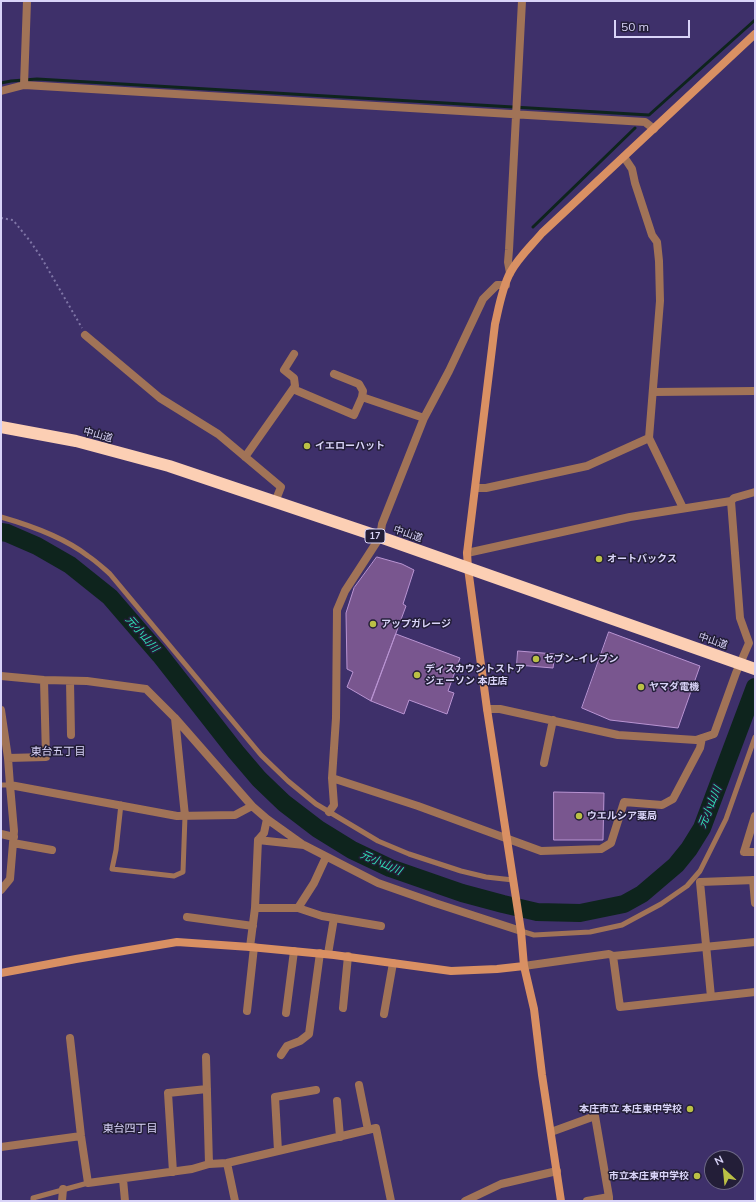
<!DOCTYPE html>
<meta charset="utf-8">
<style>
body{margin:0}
#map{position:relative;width:756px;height:1202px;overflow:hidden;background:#3e306a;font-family:Mulish,sans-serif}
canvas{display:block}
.frame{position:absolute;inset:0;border:2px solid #d9d4f8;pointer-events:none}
.north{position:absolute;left:704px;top:1150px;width:40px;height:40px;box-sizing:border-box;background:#231e38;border:1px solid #6c6785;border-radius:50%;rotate:333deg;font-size:11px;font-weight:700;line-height:16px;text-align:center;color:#d9d4f8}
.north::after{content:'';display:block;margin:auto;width:14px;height:18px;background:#bbc045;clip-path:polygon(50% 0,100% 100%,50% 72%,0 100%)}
.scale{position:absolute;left:614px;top:20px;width:76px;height:18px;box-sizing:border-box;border:2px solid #d9d4f8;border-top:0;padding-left:5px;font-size:12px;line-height:14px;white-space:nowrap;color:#d9d4f8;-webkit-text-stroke:3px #231e38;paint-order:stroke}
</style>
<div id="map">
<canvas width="756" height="1202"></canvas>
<div class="frame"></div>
<div class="north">N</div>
<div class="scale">50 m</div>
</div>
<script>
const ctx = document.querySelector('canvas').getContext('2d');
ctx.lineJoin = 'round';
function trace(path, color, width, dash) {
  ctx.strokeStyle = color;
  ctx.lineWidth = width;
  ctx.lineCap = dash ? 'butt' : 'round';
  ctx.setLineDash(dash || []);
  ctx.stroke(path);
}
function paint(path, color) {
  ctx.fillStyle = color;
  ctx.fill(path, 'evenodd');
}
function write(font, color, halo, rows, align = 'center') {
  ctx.font = font + ' Mulish,"Noto Sans JP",sans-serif';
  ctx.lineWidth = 3;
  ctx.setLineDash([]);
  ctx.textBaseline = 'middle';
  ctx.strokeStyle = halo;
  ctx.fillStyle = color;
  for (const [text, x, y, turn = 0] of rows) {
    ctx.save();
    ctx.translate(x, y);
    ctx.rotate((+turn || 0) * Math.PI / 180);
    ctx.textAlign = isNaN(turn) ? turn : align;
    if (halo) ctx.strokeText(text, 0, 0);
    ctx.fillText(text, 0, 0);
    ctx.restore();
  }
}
trace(new Path2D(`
 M1 83 11 81 37 79 649 115 755 20
 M533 227 635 128`), '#0e241d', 3);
trace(new Path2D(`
 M1 532 7 533 37 546 70 565 110 597 160 655 236 752 259 779 284 803 318 829 352 850 390 868 462 893 503 904 537 912 580 913 624 904 642 894 676 865 689 849 702 828 755 687`), '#0e241d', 18);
const building = new Path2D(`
 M377 557 402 564 414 570 403 604 406 606 371 701 347 687 353 672 347 669 346 613 354 588Z
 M609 632 700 666 678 728 610 720 582 708Z
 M396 634 460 658 448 691 454 693 447 714 409 700 404 714 371 701Z
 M518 651 555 654 553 668 517 665Z
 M554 792 604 793 603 840H554Z`);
paint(building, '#79568f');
trace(building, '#b994d2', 1);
trace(new Path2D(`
 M1 218 13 220 30 241 41 257 82 328`), '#7f75a6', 2, [2, 3]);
trace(new Path2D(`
 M1 517C29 525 65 538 88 556 96 561 103 568 110 574L261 755 288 781 316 804 378 841 409 854 461 871 486 877 513 880
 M1 785H10
 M121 804 116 850 112 869 174 876 183 872 185 816
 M521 931 534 935 590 932 622 925 661 904 687 886 700 871 726 819 755 737
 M33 1201V1198L88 1183`), '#a17357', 5);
trace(new Path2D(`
 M24 85 27 1
 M1 91 24 85 645 122 654 129
 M624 157 632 169 635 183 652 235 657 242 659 261 660 301 649 438 683 508
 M510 273 508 262 509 250 522 1
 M506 285H497L483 299 449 371 424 418 382 524 380 537 345 591 337 610 336 718 332 778 418 806 541 851 601 849 611 843 624 802 662 805 673 799 700 748 702 738
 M85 335 160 398 218 434 281 487 275 502
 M334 374 359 384 363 391 362 397
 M293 389 354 415 362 397 424 418
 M653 392 755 391
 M245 457 295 386 294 378 284 370 294 354
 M476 488H486L587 466 649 438
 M467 553 630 517 731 501 734 498 755 492
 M1 676 44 680 87 681 146 689 175 718 252 806
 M70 681 71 735
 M487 709H500L618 735 696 740 714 734 736 673 749 643 740 618 731 501
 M1 710 8 758 10 785 177 816 235 815 252 806 267 819 264 833 258 840 255 908 250 947
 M175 718 185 816
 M8 758 46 757 44 680
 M544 763 553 720
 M329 812 334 805 332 778
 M755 816 744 852H755
 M267 819 302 844
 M1 834 14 837
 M258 840 304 845 378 883 435 903 521 931
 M13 843 52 850
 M753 880 755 903
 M1 890 10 879 14 831 10 785
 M255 908H298L314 883 326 857
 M298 908 322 916 381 926
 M187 917 253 926
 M328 954 334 918
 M613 956 620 1007 755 992
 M524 966 609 954 613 956 755 942
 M711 997 700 882 755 880
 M343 1008 348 956
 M247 1011 254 947
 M286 1013 294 951
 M384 1014 393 963
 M70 1038 81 1136 88 1183 192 1169 209 1164 227 1163 376 1128 391 1201
 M281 1055 287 1046 300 1041 309 1034 320 953
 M206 1057 209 1164
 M359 1085 368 1130
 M337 1101 340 1137
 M551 1132 595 1116 609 1197
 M1 1147 81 1136
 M278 1151 275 1097 316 1090
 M227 1163 235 1201
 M173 1172 168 1093 207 1089
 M123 1179 125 1201
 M62 1201 63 1189
 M465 1201 501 1184 557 1171
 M587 1201 609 1197V1201`), '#a17357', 8);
trace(new Path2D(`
 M1 973 76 959 177 942 250 947 334 955 451 971 497 969 524 966
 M561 1201 542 1075 534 1009 524 966 521 931 487 709 468 568 467 553 495 324C499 307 502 288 510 273 518 258 531 246 542 233L755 34`), '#d99063', 8);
trace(new Path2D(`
 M1 427 76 441 169 466 380 537 755 669`), '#fccfb4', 12);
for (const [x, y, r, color] of [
 [307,446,4,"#bbc045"],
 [599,559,4,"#bbc045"],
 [373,624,4,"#bbc045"],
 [536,659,4,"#bbc045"],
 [417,675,4,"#bbc045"],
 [641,687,4,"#bbc045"],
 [579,816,4,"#bbc045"],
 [690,1109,4,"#bbc045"],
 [697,1176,4,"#bbc045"]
]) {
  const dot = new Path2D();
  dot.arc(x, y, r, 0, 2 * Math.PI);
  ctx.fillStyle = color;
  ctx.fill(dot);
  trace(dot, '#231e38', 1.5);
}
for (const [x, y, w] of [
 [375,536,20]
]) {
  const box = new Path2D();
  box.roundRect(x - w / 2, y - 7, w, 14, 3);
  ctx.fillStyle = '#231e38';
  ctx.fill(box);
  trace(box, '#d9d4f8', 1);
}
write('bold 9px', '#d9d4f8', null, [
 ["17",375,536]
]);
write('10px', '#d9d4f8', '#231e38', [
 ["中山道",98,435,15],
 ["中山道",408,534,19],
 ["中山道",713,641,19]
]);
write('bold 10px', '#d9d4f8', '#231e38', [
 ["イエローハット",315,446],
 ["オートバックス",607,559],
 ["アップガレージ",381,624],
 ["セブン-イレブン",544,659],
 ["ディスカウントストア",425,669],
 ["ジェーソン 本庄店",425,681],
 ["ヤマダ電機",649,687],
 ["ウエルシア薬局",587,816],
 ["本庄市立 本庄東中学校",682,1109,"right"],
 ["市立本庄東中学校",689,1176,"right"]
], 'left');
write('italic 11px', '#2fe1b6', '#231e38', [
 ["元小山川",142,634,49],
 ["元小山川",710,807,-68],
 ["元小山川",381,863,24]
]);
write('11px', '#d9d4f8', '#231e38', [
 ["東台五丁目",58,752],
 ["東台四丁目",130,1129]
]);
</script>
